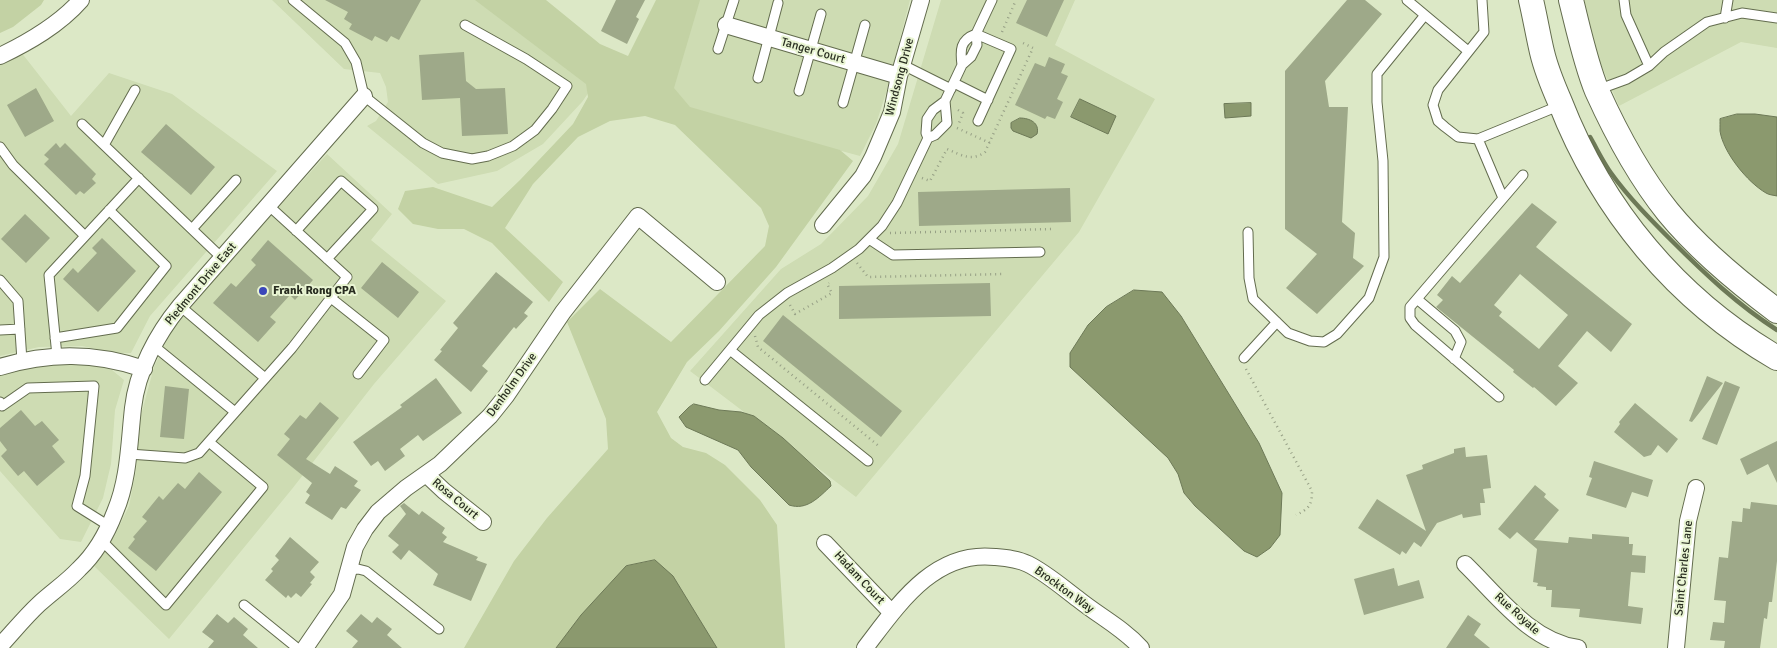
<!DOCTYPE html>
<style>
body{margin:0}
canvas{display:block;background:#dce8c6}
</style>
<canvas width="1777" height="648"></canvas>
<script>
const ctx = document.querySelector('canvas').getContext('2d');
ctx.lineJoin = 'round';
function paint(path, color) {
  ctx.fillStyle = color;
  ctx.fill(path, 'evenodd');
}
function trace(path, color, width, dash) {
  ctx.strokeStyle = color;
  ctx.lineWidth = width;
  ctx.lineCap = dash ? 'butt' : 'round';
  ctx.setLineDash(dash || []);
  ctx.stroke(path);
}
function write(font, color, halo, rows, align = 'center') {
  ctx.font = font + ' Signika,sans-serif';
  ctx.lineWidth = 4;
  ctx.setLineDash([]);
  ctx.textBaseline = 'middle';
  ctx.strokeStyle = halo;
  ctx.fillStyle = color;
  for (const [text, x, y, turn = 0] of rows) {
    ctx.save();
    ctx.translate(x, y);
    ctx.rotate((+turn || 0) * Math.PI / 180);
    ctx.textAlign = isNaN(turn) ? turn : align;
    if (halo) ctx.strokeText(text, 0, 0);
    ctx.fillText(text, 0, 0);
    ctx.restore();
  }
}
paint(new Path2D(`
 M272 0H494L594 85 582 102 543 144 497 171 438 184 367 126 376 121 388 102 386 87 380 73 344 69Z
 M695 0H910L886 93 876 124 860 156 660 102Z
 M941 0H1075L1055 45 1155 99 1079 232 856 497 690 371 781 269 821 244 868 196 898 144Z
 M1584 0H1777V48L1741 42 1619 106 1599 60Z
 M21 52 71 116 109 73 172 94 277 171 150 316 131 353H116L82 346 39 347 0 356V64Z
 M327 154 392 214 371 240 446 301 374 384 292 489 169 639 94 566 116 533 129 506 136 471 140 419 154 367 171 332 201 293Z
 M46 364H91L112 370 124 380 115 410 111 464 103 498 81 542 60 539 0 471V376L6 373Z`), '#cedcb3');
paint(new Path2D(`
 M0 0H44L41 5 13 27 0 33Z
 M475 0H546L600 44 628 56 656 0H700L674 88 690 107 840 150 853 161 776 267 719 331 687 362 657 412 671 438 683 447 706 453 725 465 760 500 777 525 785 648H464L514 561 547 518 608 449 606 419 567 322 600 289 671 342 765 246 769 226 761 208 675 125 645 116 610 121 578 137 533 184 505 228 563 282 549 302 492 243 464 229H438L413 224 398 209 405 191 433 187 492 207 520 180 573 124 588 97 586 84Z`), '#c3d2a4');
const water = new Path2D(`
 M1080 99 1116 116 1108 134 1071 117Z
 M1251 103V116L1225 118 1224 104Z
 M1737 114H1755L1777 117V196C1773 195 1769 195 1766 193 1747 182 1723 152 1720 131 1720 127 1720 122 1720 119Z
 M1020 118C1030 118 1040 123 1037 134L1031 138 1013 131 1011 128V123Z
 M1134 290 1162 292 1181 316 1259 443 1282 493 1280 535 1270 548 1257 557 1244 551 1195 506 1184 493 1178 474 1168 458 1070 367V353L1088 325 1106 307Z
 M694 404 719 410 741 412 754 416 783 438 830 481 831 486C819 497 807 511 789 505L751 467 738 450 686 427 679 417 689 407Z
 M655 560 673 576 717 648H556L581 615 626 566Z`);
paint(water, '#8b996e');
trace(water, '#6d7957', 1);
trace(new Path2D(`
 M1590 137C1597 149 1603 162 1611 173 1629 198 1651 220 1672 241 1705 274 1738 305 1777 330`), '#6d7957', 4.5);
paint(new Path2D(`
 M325 0H421L399 40 391 36 387 42 375 36 372 41 349 29 352 24 344 19 348 12Z
 M616 0H645L636 17 639 19 627 44 601 31Z
 M1027 0H1064L1047 37 1016 23Z
 M1347 0H1365L1382 14 1325 81 1329 107H1348L1342 222 1355 233 1353 258 1364 266 1317 314 1286 288 1317 254 1285 229V71Z
 M464 52 466 81 476 89 505 88 508 134 462 136 460 98 422 100 419 55Z
 M1049 57 1065 64 1061 73 1068 76 1057 99 1063 102 1055 119 1047 116 1045 119 1015 105 1035 63 1045 67Z
 M36 88 54 121 25 137 7 105Z
 M166 124 215 167 191 195 141 152Z
 M56 143 60 148 65 143 96 174 92 179 96 183 84 194 80 191 76 195 44 164 49 159 44 155Z
 M1070 188 1071 222 919 226 918 192Z
 M1532 203 1557 222 1536 247 1632 324 1611 352 1587 331 1558 366 1578 383 1556 406 1534 387 1533 388 1513 372 1514 370 1436 307 1443 300 1437 295 1452 276 1460 283ZM1520 274 1568 315 1539 349 1499 316 1502 312 1494 305Z
 M25 214 50 238 26 263 1 239Z
 M102 238 136 271 98 312 63 279 73 268 78 273 97 253 92 248Z
 M268 240 313 280 295 300 290 295 270 317 276 322 258 342 213 303 231 283 236 287 256 265 251 260Z
 M382 262 419 292 398 318 361 288Z
 M496 272 533 302 524 313 528 316 516 329 514 327 487 360 482 366 488 371 471 392 434 360 442 351 440 350 458 328 453 323Z
 M990 283 991 316 839 319V286Z
 M783 315 902 411 881 437 763 341Z
 M1707 376 1723 383 1692 422 1689 421Z
 M436 378 462 413 423 441 418 435 400 449 405 456 385 471 378 461 371 466 353 442 402 407 400 405Z
 M1725 381 1740 387 1717 445 1702 439Z
 M165 386 189 389 184 439 160 437Z
 M320 402 339 418 306 459 330 474 335 466 358 481 354 486 361 490 346 509 341 507 332 520 305 503 310 495 306 492 312 483 277 455 290 439 284 434 300 415 306 419Z
 M1635 403 1678 439 1667 453 1658 445 1651 455 1644 457 1614 432 1620 424 1619 422Z
 M21 410 35 426 42 421 59 440 52 446 65 462 37 486 24 471 18 476 1 456 7 450 0 441V428Z
 M1777 441V483L1768 464 1747 475 1740 459Z
 M1465 447 1466 457 1487 455 1491 488 1483 489 1485 503H1480L1481 515 1463 518 1462 514 1437 523 1421 547 1414 542 1406 554 1402 551 1400 555 1358 528 1377 499 1426 531 1406 475 1423 469 1422 465 1454 453V449Z
 M1594 461 1653 480 1648 497 1632 492 1626 508 1586 495 1592 478 1589 477Z
 M199 472 222 492 156 571 128 548 135 539 133 537 147 521 142 517 159 496 163 500 178 483 185 489Z
 M1535 485 1546 494 1544 497 1559 510 1534 540 1568 543 1569 537 1592 539V534L1629 537V544H1633L1632 555 1646 556 1645 573 1631 572 1628 606 1643 608 1641 624 1579 617 1580 609 1551 607 1552 590H1546V587L1537 586 1538 583 1533 582 1537 549 1517 532 1510 539 1498 529Z
 M1751 502 1777 505V561L1772 602H1769L1767 619 1764 618 1760 648H1724L1725 641 1710 640 1713 622 1724 623 1726 601 1714 600 1719 557 1728 558 1732 521 1742 522 1743 508 1750 509Z
 M404 503 419 515 422 511 445 528 442 533 447 537 443 542 478 557 476 560 487 564 471 601 433 585 438 574 409 550 401 560 392 552 399 545 388 536 406 514 400 506Z
 M290 537 319 562 310 572 315 577 310 583 312 584 301 597 296 593 291 598 288 595 286 598 265 580 273 571 271 569 279 560 275 556Z
 M1394 568 1398 586 1419 580 1424 598 1364 615 1354 579Z
 M217 614 228 623 234 617 248 629 243 635 258 648H208L214 641 202 632Z
 M361 614 372 623 377 617 392 629 387 635 402 648H352L358 641 346 631Z
 M1468 615 1481 624 1474 635 1490 648H1446Z`), '#9ea989');
const lane = new Path2D(`
 M293 0 345 43 356 62 364 96 423 143 442 153 472 159 488 156 513 146 535 130 552 109 567 86 526 59 465 25
 M1407 0 1468 51
 M1482 0 1484 32 1438 90 1433 105 1438 121 1445 127 1458 137 1478 139 1561 105
 M1624 0 1626 15 1649 66
 M1725 18 1728 0
 M718 49 734 0
 M903 65 951 89
 M962 65C960 50 960 40 976 34L1011 49 978 121
 M758 78 778 3
 M954 83 988 100
 M1597 90 1627 79 1649 66 1664 52 1707 22 1742 13 1777 18
 M799 91 821 14
 M843 103 865 25
 M82 124 222 258
 M928 138 935 135 947 123 945 101
 M1478 139 1503 198
 M104 145 135 90
 M0 147 13 165 85 236
 M192 229 236 180
 M296 231 341 181 373 209 327 259
 M1248 232 1249 278 1253 299 1288 333 1310 341 1324 342 1337 334 1369 298 1384 257 1383 161 1377 102V74L1425 15
 M869 239 893 255 1040 252
 M0 280 18 301 22 361
 M331 298 384 340 358 374
 M1417 299 1455 331 1461 342 1454 359
 M180 306 265 378
 M0 330 20 329
 M55 338 117 328 166 266 109 210
 M154 346 235 412
 M730 350 868 461
 M57 356 49 275 139 178
 M1244 358 1277 322
 M705 380 759 315 787 293 832 268 859 249 882 226 897 203 928 138 926 133 927 119 933 110 945 101 962 65 971 57 977 45 976 34 992 0
 M1499 397 1415 325 1410 318V307L1523 175
 M0 402 2 406 28 388 94 386 85 476 77 506 109 526
 M129 454 185 458 199 453 292 348 347 277 268 205
 M101 540 166 605 263 487 209 442
 M350 570 358 569 366 571 439 629
 M244 605 297 648`);
const street = new Path2D(`
 M726 25 899 76
 M0 56C29 42 59 25 81 0
 M823 225 863 176 873 157 892 112 899 76 921 0
 M0 367C49 352 95 352 144 369
 M427 475 444 491 483 522
 M825 543 892 613
 M1465 564C1498 596 1530 641 1578 648
 M0 646C13 632 25 617 39 604 52 592 67 582 79 569 95 554 107 533 115 512 129 479 129 443 133 408 137 371 157 334 180 306L364 96
 M305 648 342 594 355 547 365 529 378 512 406 488 440 464 490 416 506 396 563 312 638 216 717 282
 M865 648C898 605 934 550 995 557 1006 558 1018 559 1028 564 1046 573 1062 587 1078 599 1099 616 1123 628 1141 648
 M1676 648 1688 521 1696 488`);
const secondary = new Path2D(`
 M1531 0C1535 17 1538 35 1542 52 1546 69 1553 86 1560 102 1602 210 1677 300 1777 358
 M1571 0C1578 28 1586 65 1597 91 1616 133 1639 176 1668 212 1699 250 1738 282 1777 311`);
trace(lane, '#636c4e', 11);
trace(street, '#636c4e', 18);
trace(secondary, '#636c4e', 26);
trace(new Path2D(`
 M1002 32 1016 0
 M958 110 963 113 959 123
 M957 128 990 143
 M922 178 930 181 947 149C961 155 972 162 985 152L1033 48 1021 42
 M890 233 1052 229
 M857 263 868 277 1005 274
 M790 305 795 314 832 293 827 284 829 283
 M755 336 758 347 880 447
 M1246 369 1312 491C1312 505 1309 509 1296 515`), '#97a086', 2.5, [1, 4]);
trace(lane, '#fff', 9);
trace(street, '#fff', 16);
trace(secondary, '#fff', 24);
for (const [x, y, r, color] of [
 [263,291,5,"#3b47ba"]
]) {
  const dot = new Path2D();
  dot.arc(x, y, r, 0, 2 * Math.PI);
  ctx.fillStyle = color;
  ctx.fill(dot);
  trace(dot, '#e9f5d3', 2);
}
write('12px', '#282d20', '#e9f5d3', [
 ["Tanger Court",813,51,16],
 ["Windsong Drive",900,77,-75],
 ["Piedmont Drive East",201,284,-50],
 ["Denholm Drive",512,385,-54],
 ["Rosa Court",455,499,40],
 ["Saint Charles Lane",1684,568,-84],
 ["Hadam Court",859,578,47],
 ["Brockton Way",1064,590,36],
 ["Rue Royale",1517,614,42]
]);
write('bold 12px', '#282d20', '#e9f5d3', [
 ["Frank Rong CPA",273,291]
], 'left');
</script>
